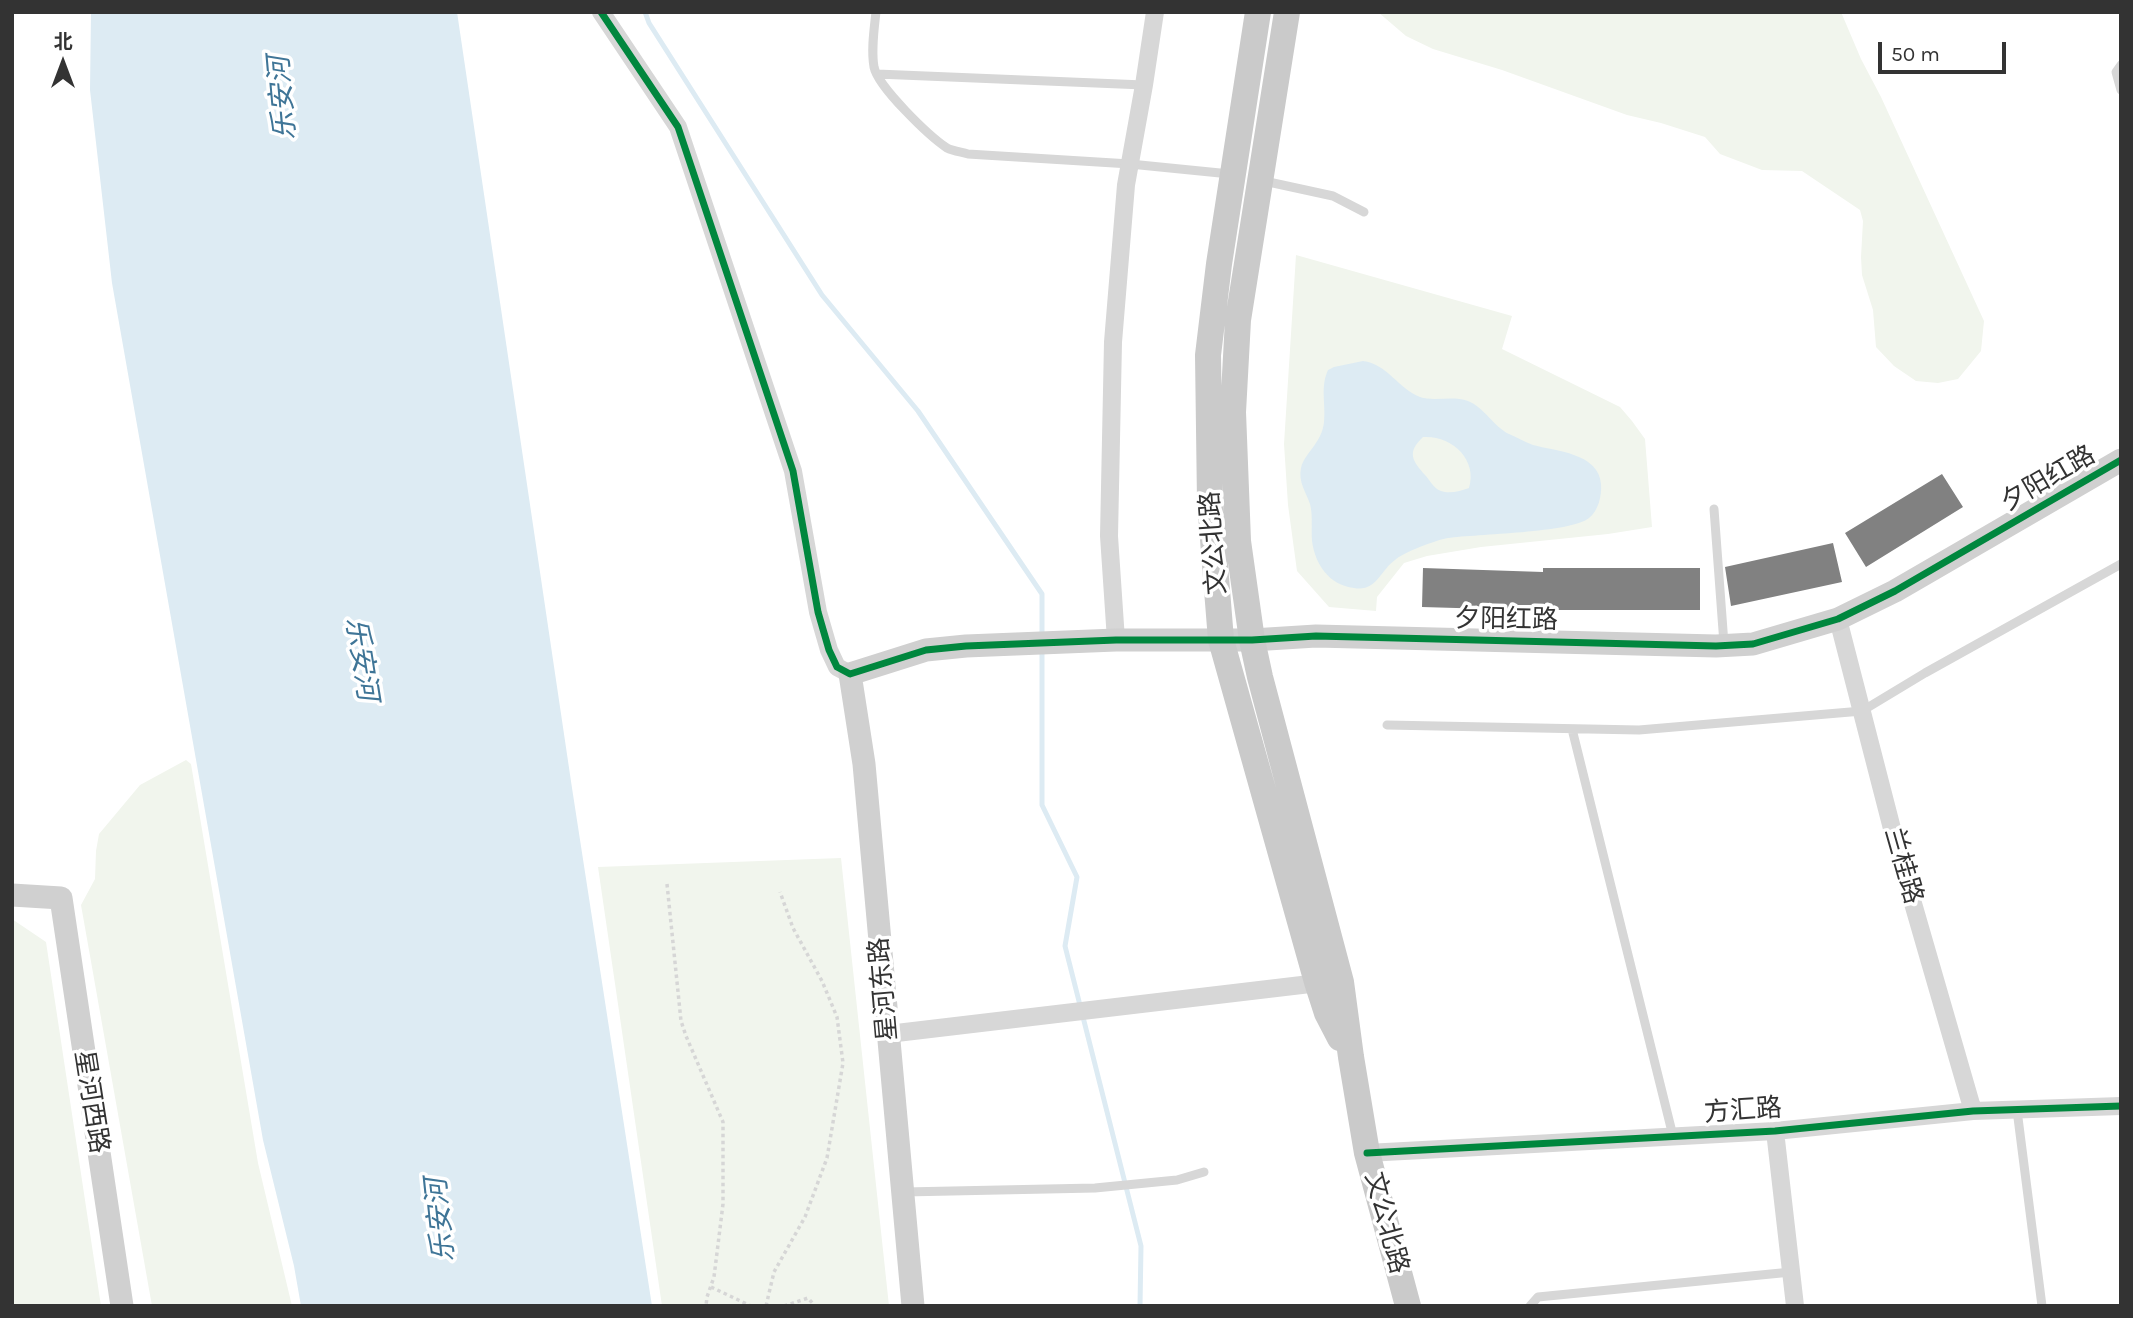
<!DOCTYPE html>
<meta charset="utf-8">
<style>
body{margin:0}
#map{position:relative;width:2133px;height:1318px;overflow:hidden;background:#fff;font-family:Karla,"Noto Sans SC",sans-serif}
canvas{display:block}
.frame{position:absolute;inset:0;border:14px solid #333;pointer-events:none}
.north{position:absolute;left:28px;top:28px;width:70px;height:70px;-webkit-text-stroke:5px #fff;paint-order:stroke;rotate:0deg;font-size:19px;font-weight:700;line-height:28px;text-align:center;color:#333}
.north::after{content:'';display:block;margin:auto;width:24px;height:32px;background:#333;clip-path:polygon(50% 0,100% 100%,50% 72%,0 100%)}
.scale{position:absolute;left:1878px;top:42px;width:128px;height:32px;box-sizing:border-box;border:4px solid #333;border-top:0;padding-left:9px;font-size:21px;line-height:24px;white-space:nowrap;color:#333;-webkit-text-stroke:5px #fff;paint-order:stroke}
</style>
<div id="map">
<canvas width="2133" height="1318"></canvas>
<div class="frame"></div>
<div class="north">北</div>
<div class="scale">50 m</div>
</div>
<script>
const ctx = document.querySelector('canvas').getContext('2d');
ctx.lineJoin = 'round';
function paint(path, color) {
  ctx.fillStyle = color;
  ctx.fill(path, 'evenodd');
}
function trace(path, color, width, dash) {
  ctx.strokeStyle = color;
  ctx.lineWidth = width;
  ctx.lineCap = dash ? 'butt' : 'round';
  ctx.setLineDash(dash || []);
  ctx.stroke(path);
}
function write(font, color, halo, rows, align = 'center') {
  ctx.font = font + ' Karla,"Noto Sans SC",sans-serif';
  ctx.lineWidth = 7;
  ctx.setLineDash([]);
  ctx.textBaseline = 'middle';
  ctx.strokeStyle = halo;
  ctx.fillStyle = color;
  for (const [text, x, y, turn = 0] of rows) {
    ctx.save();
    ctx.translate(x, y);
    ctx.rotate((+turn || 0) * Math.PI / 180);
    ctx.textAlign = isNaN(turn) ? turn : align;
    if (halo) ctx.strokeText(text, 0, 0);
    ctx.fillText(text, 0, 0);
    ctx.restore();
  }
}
paint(new Path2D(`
 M1378 12H1841L1861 59 1881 97 1984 321 1981 351 1958 379 1938 383 1916 381 1894 366 1876 347 1873 310 1862 275 1861 257 1863 221 1860 210 1802 171 1762 170 1720 154 1705 137 1661 123 1627 115 1502 70 1433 49 1406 36Z
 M1296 255 1512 316 1502 349 1620 407 1632 421 1645 439 1652 527 1608 534 1481 547 1427 556 1404 563 1377 597 1376 611 1329 607 1297 571 1288 505 1284 444Z
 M186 760 191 764 258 1163 292 1306H152L81 905 95 879 96 851 99 834 140 785Z
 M841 858 889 1306H662L598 867Z
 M12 919 46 942 101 1306H12Z`), '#f1f5ed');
paint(new Path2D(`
 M91 12H457L572 788 652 1306H301L294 1266 263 1140 112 283 90 90Z
 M1363 361C1387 364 1399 389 1420 397 1435 402 1452 395 1468 401 1485 408 1493 426 1509 434 1516 437 1525 442 1533 445 1555 451 1599 453 1601 484 1602 496 1598 511 1589 518 1571 533 1476 534 1448 538 1436 540 1404 552 1395 560 1380 571 1376 592 1354 588 1329 585 1315 564 1312 541 1311 529 1313 515 1310 504 1306 492 1298 482 1301 468 1305 452 1322 443 1324 422 1326 403 1320 388 1328 370L1334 367ZM1423 437C1451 435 1478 459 1469 488 1461 491 1449 494 1441 491 1433 488 1430 480 1425 475 1413 461 1406 453 1423 437Z`), '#ddebf3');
trace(new Path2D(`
 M645 12 649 23 822 295 918 411 1042 594V637
 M1042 647V805L1077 877 1065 946 1141 1246 1140 1306`), '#ddebf3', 5);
paint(new Path2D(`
 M1942 474 1963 507 1866 567 1845 533Z
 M1833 543 1842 582 1731 606 1725 567Z
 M1423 568 1543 572V568H1700V610H1525L1422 607Z`), '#818181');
trace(new Path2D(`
 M667 884 681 1021 686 1036 723 1122V1204L714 1277 707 1297 706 1306
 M711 1287 751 1306
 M766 1306 774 1272 805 1217 827 1158 843 1063 837 1017 822 981 793 928 780 892
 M784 1306 808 1298 815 1306`), '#d6d6d6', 3.5, [3.5, 3.5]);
trace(new Path2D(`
 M876 12C874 30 871 50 874 67 878 87 929 136 947 148 953 151 961 152 968 154L1130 164 1230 174
 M2121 65 2116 72 2121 90
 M877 74 1144 85
 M1264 181 1333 196 1364 212
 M1714 509 1724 644
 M1387 725 1639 730 1862 711 1925 673 2121 564
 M1572 729 1673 1136
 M2017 1110 2042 1306
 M904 1192 1095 1188 1177 1180 1204 1172
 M1530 1306 1538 1297 1791 1272`), '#d7d7d7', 9);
trace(new Path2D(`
 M601 12 678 127 793 471 818 612 829 650 837 667 850 674
 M1838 619 1897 848 1973 1111
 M1116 640 1109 536 1113 342 1126 185 1144 85 1155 12
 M888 1034 1327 982
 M1775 1131 1795 1306
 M1367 1153 1775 1131 1973 1111 2121 1106`), '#d7d7d7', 18);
trace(new Path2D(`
 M12 895 61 898 122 1306
 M913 1306 864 764 850 674 926 650 966 646 1116 640H1252L1316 636 1716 646 1753 644 1838 619 1895 591 2121 460`), '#d0d0d0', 23);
trace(new Path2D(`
 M1258 12 1219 264 1208 355 1210 502 1221 640 1317 982 1327 1013 1340 1038
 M1287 12 1238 320 1233 412 1238 541 1252 640 1260 677 1341 982 1351 1057 1367 1153 1408 1306`), '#cacaca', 26);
trace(new Path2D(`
 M601 12 678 127 793 471 818 612 829 650 837 667 850 674 926 650 966 646 1116 640H1252L1316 636 1716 646 1753 644 1838 619 1895 591 2121 460
 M1367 1153 1775 1131 1973 1111 2121 1106`), '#00873e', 7);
write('26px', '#333', '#fff', [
 ["夕阳红路",2048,479,-30],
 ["文公北路",1214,543,-94],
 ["夕阳红路",1506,620,1],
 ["兰桂路",1903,866,74],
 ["星河东路",884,989,-95],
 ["星河西路",91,1102,81],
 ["方汇路",1743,1111,-4],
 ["文公北路",1386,1223,75]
]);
write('italic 28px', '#3f7597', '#fff', [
 ["乐安河",283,98,-95],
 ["乐安河",361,659,81],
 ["乐安河",441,1220,-96]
]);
</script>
